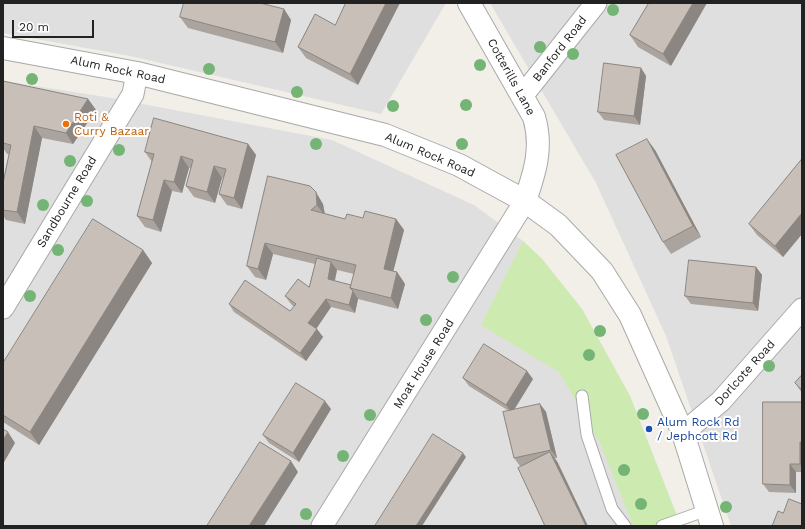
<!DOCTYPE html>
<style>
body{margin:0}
#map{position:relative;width:805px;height:529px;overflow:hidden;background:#f2efe9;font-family:"Work Sans",sans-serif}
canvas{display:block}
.frame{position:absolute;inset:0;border:4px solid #222;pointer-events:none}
.scale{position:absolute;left:12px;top:20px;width:82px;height:18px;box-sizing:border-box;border:2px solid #222;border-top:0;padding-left:5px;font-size:12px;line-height:14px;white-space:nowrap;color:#222;-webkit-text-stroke:3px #fff;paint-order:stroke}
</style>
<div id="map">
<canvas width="805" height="529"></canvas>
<div class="frame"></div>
<div class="scale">20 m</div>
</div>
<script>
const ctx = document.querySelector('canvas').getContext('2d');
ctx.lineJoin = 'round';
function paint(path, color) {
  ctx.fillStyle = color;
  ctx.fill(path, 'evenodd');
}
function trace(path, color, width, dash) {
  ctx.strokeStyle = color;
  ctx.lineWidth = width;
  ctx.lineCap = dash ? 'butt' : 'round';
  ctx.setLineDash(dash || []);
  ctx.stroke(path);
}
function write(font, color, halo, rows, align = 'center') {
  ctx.font = font + ' "Work Sans",sans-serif';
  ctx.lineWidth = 4;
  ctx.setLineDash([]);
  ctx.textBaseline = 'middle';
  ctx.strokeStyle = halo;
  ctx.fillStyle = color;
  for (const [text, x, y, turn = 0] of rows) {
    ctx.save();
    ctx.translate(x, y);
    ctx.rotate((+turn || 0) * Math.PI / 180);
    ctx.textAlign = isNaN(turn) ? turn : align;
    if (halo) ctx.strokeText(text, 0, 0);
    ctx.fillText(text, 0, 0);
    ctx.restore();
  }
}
paint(new Path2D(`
 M3 3H446L381 114 130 56 3 33Z
 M490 3H802V526H731L666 336 596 183Z
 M3 81 106 97 332 140 474 205 523 241 542 259 582 309 630 396 681 526H3Z`), '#e0dfdf');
paint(new Path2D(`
 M523 241 542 259 582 309 630 396 681 526H633L601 445 559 372 481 325Z`), '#cdebb0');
const service = new Path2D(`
 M582 396 587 435 612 509 625 526
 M662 526 707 510`);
const minor = new Path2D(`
 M523 95 596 3
 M3 308 133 94 137 73
 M683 433 721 401 802 309
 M322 526 525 201`);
const tertiary = new Path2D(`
 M469 3 534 117C543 147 535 172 525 201
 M3 48 137 73 385 135 459 165 525 201 558 225 602 271 630 315 683 433 712 526`);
trace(service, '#a9a9a9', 13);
trace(minor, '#a9a9a9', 23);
trace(tertiary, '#a9a9a9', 24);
trace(service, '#fff', 11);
trace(minor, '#fff', 21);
trace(tertiary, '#fff', 22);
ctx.fillStyle = '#74b475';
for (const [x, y] of [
 [613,10],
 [540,47],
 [573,54],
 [480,65],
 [209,69],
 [32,79],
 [297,92],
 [466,105],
 [393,106],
 [316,144],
 [462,144],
 [119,150],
 [70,161],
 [87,201],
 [43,205],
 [58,250],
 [453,277],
 [30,296],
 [426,320],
 [600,331],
 [589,355],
 [769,366],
 [643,414],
 [370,415],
 [343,456],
 [624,470],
 [641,504],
 [726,507],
 [306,514]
]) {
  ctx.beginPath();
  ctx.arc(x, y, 6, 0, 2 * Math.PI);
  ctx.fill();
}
paint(new Path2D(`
 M649 3 671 66 638 47 630 35Z
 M284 9 291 20 283 53 188 28 180 17Z
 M315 14 358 85 306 58 298 47Z
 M641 68 646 76 640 125 604 120 598 112Z
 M3 81 88 99 96 110 73 144 42 138 25 224 6 220 3 216V183L9 154H7L3 148Z
 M248 144 256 155 242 209 227 205 219 194 223 178H222L215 203 194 197 186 186 191 168H189L182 193 172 191 161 232 145 227 137 216 152 162 145 152Z
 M655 150 701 237 671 254 663 242Z
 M802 159V234L783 257 757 235 749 224Z
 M268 176 323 204 325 214 345 219 363 218 396 219 404 230 393 271 397 272 405 284 398 309 358 299 355 313 331 307 316 329 323 337 306 361 234 312 229 304 290 311 294 307 291 304 285 296 309 287 315 264 273 254 266 280 255 277 247 266ZM337 270 354 274 351 285 335 281Z
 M143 250 152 263 39 445 3 422V363Z
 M756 267 762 275 758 311 691 304 685 296Z
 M802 375V393L795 383Z
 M463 378 533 379 514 410 540 404 546 412 557 458H555L558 463 520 466 514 458 509 411 469 386Z
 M802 402V472H796V493L769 492 763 484Z
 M331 409 299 462 269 443 263 435Z`), '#aba49e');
paint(new Path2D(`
 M386 3H400L358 85 350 74Z
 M693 3H707L671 66 663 54Z
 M284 9 291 20 283 53 275 42Z
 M641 68 646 76 640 125 634 116Z
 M88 99 96 110 73 144 66 133Z
 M34 126 42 138 25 224 17 212Z
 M647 139 655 150 701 237 693 226Z
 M248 144 256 155 242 209 234 198Z
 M181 156 189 168 182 193 174 182Z
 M214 166 222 178 215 203 207 192Z
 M164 180 172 191 161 232 153 220Z
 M316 192 323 204 325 216 317 205Z
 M802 213V234L783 257 775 246Z
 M396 219 404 230 391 280 384 269Z
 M265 243 273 254 266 280 258 269Z
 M143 250 152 263 39 445 30 432Z
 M331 262 337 270 333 287 328 279Z
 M756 267 762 275 758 311 753 303Z
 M397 272 405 284 398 309 391 298Z
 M353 291 358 299 355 313 349 305Z
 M326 299 331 307 314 332 308 323Z
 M317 329 323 337 306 361 300 353Z
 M527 371 533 379 512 413 506 405Z
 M325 401 331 409 299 462 293 453Z
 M540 404 546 412 557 458 551 450Z
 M8 432 15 443 3 464V440Z
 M800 442 802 444V467L800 464Z
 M550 452 558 463 588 526H586Z
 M463 453 466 457 422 526H416Z
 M291 461 298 472 264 526H249Z
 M790 464 796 472V493L790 485Z`), '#8b8681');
const building = new Path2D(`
 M184 3H260L284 9 275 42 180 17Z
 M346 3H386L350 74 298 47 315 14 335 25Z
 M649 3H693L663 54 630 35Z
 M604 63 641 68 634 116 598 112Z
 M3 81 88 99 66 133 34 126 17 212 3 210V183L11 145 3 143Z
 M154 118 248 144 234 198 219 194 226 169 214 166 207 192 186 186 193 160 181 156 174 182 164 180 153 220 137 216 154 154 145 152Z
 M647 139 693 226 663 242 616 155Z
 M802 159V213L775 246 749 224Z
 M268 176 310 186 316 192 317 205 311 210 345 219 347 214 363 218 365 211 396 219 384 269 397 272 391 298 350 288 356 265 265 243 258 269 247 266Z
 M93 219 143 250 30 432 3 415V363Z
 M317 258 331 262 328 279 351 285 350 288 353 291 349 305 326 299 308 323 317 329 300 353 229 304 245 280 290 311 296 304 285 296 298 279 309 287Z
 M689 260 756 267 753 303 685 296Z
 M484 344 527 371 506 405 463 378Z
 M802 375V390L795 383Z
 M296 383 325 401 293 453 263 435Z
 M763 402H802V442H800V464H790V485L763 484Z
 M540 404 551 450 514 458 503 412Z
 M3 429 8 432 3 440Z
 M433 434 463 453 416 526H375Z
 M260 442 291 461 249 526H207Z
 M550 452 586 526H545L518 468Z
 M789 499 802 504V526H772L778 511 783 513Z`);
paint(building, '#c7bfb8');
trace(building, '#8b8681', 1);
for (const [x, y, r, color] of [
 [66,124,4,"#e8710a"],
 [649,429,4,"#1a4fb4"]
]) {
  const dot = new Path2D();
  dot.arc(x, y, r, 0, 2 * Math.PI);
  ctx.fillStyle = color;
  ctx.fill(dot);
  trace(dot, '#fff', 1.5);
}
write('12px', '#222', '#fff', [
 ["Banford Road",560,49,-52],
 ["Alum Rock Road",118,70,12],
 ["Cotterills Lane",511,77,61],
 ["Alum Rock Road",430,155,23],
 ["Sandbourne Road",67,202,-59],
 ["Moat House Road",424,364,-58],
 ["Dorlcote Road",745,373,-48]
]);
write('12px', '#c56008', '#fff', [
 ["Roti &",74,117],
 ["Curry Bazaar",74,131]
], 'left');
write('12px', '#164399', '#fff', [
 ["Alum Rock Rd",657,422],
 ["/ Jephcott Rd",657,436]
], 'left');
</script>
